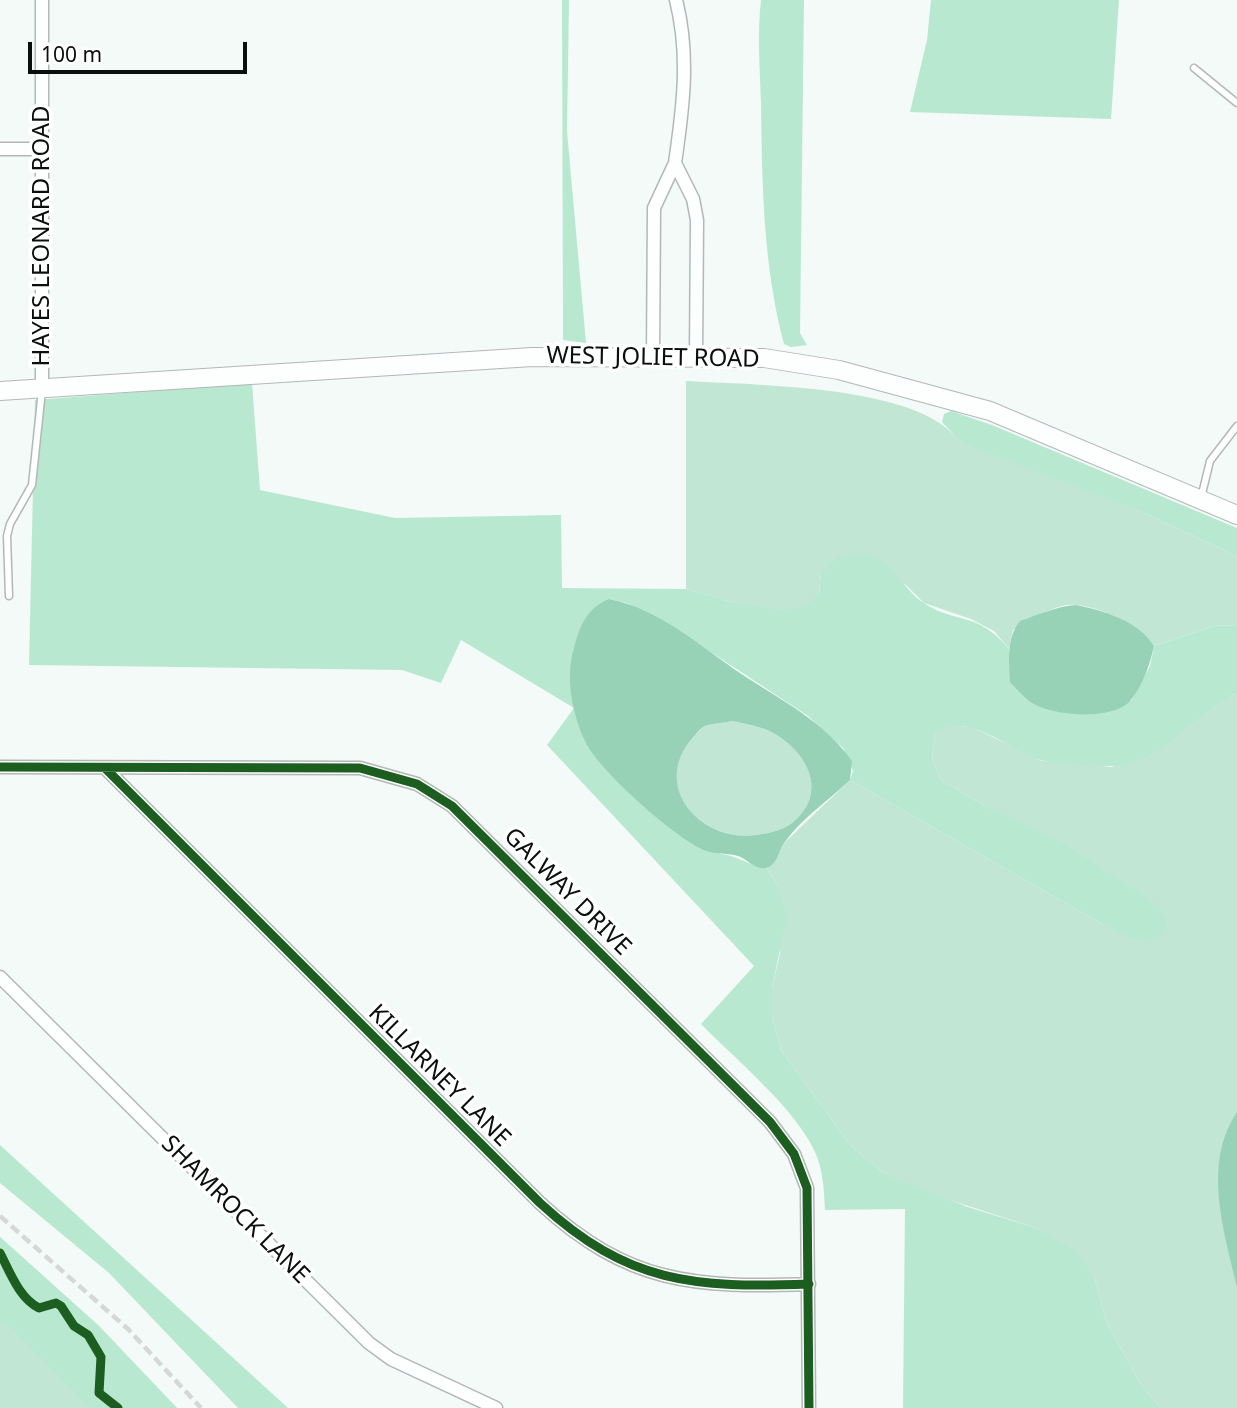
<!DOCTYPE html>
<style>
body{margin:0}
#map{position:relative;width:1237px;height:1408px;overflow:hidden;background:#f4faf7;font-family:"Noto Sans",sans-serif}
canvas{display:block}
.scale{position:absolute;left:28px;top:42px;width:219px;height:32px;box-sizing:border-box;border:4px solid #0a0e0c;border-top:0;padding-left:9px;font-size:21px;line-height:24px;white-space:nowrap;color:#0a0e0c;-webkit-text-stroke:5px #fff;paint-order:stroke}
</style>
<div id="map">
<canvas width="1237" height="1408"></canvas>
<div class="scale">100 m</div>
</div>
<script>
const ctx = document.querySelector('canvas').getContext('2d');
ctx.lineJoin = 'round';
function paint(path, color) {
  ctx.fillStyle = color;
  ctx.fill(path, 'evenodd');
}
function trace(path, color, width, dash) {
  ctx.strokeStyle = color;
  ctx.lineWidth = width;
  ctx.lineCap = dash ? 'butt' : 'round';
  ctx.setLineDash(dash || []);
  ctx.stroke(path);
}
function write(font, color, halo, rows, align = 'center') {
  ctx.font = font + ' "Noto Sans",sans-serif';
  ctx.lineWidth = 7;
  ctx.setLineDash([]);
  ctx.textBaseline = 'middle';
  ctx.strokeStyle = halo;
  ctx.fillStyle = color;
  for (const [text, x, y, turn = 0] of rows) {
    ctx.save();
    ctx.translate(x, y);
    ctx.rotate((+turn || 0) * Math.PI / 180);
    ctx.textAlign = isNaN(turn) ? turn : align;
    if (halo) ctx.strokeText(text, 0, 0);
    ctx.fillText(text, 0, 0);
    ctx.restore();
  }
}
paint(new Path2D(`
 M686 381C752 385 909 385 954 435L1142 512 1237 556V625L1214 626 1154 646C1141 624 1086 599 1062 606 1045 611 1027 620 1013 630L1009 649 994 631 971 619 924 603 905 584 821 574 819 593C814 598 808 606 802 608 770 617 717 598 686 589Z
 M1237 693V1408H1161L1142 1386 1107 1324 1094 1277 1036 1228 919 1190 885 1174 850 1145 781 1050 772 1017V988L780 953 777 885 767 868 773 864 784 843 850 780 1104 925 988 808 941 780 932 759 935 731 946 725 972 727 1042 761 1112 767 1216 702Z
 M732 721C745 724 760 726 773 733 808 752 829 794 792 823 781 831 769 833 756 835 703 843 652 789 690 741 694 737 700 729 705 726 713 723 723 723 732 721Z
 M0 1237 99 1326 177 1408H0Z`), '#c1e7d4');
paint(new Path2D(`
 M562 0H569L567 131 586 343 563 340Z
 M761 0H804L800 333 807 345 791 347 784 344C763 265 762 183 761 103 760 69 757 34 761 0Z
 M931 0H1119L1111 119 910 112 927 40Z
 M252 383 260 490 395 518 561 515 562 588 686 589 730 602 780 610 804 607 819 593 821 574 839 556C851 556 871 552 882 560 898 571 907 593 924 603 957 625 977 610 1009 649V667L1131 701 1150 666 1154 646 1214 626 1237 625V693C1192 712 1163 767 1109 766 1088 766 1064 765 1044 761 1008 752 973 711 935 732L932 759 941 780 988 808 1057 839 1158 905 1167 918 1165 933C1144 950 1125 935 1104 925L850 780 853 771 843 748 808 716 662 620 626 603 609 599 571 688 586 743 721 854C739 856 749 866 767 868L777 885 787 915 772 988V1017L781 1050 850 1145 885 1174 968 1207 1036 1228 1077 1252 1094 1277 1107 1324 1142 1386 1161 1408H903L905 1209 825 1210C824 1190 823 1169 815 1152 796 1109 734 1058 701 1024L754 966 547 745 574 708 461 640 441 683 402 670 29 665 35 400Z
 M951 411 992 425 1237 528V556L1142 512 975 448 954 435 942 422 944 414Z
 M0 1145 288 1408H238L109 1273 0 1183Z
 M0 1237 99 1326 177 1408H90L13 1329 0 1322Z`), '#b9e8d1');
paint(new Path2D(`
 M609 599C660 609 701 647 743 675 781 700 825 722 852 761L850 780C829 800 801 819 784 843 779 850 777 866 766 868 755 870 747 859 738 856 728 853 716 854 706 851 677 840 597 769 585 741 572 713 565 677 574 648 580 625 587 608 609 599ZM732 721C746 724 760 726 773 733 808 752 829 794 792 823 781 831 769 833 756 835 703 843 652 789 690 741 694 737 700 728 705 726 713 723 724 723 732 721Z
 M1076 605C1102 610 1139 621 1154 646 1150 664 1143 685 1131 700 1114 721 1055 716 1034 704 1025 699 1017 689 1010 682 1009 661 1006 638 1020 621 1038 615 1057 606 1076 605Z
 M1237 1112V1287C1224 1231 1202 1164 1237 1112Z`), '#97d2b6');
const lane = new Path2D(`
 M1194 68 1237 103
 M1201 498 1210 461 1237 426
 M9 596 7 536 10 524 32 485 42 390`);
const street = new Path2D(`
 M42 0V388
 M0 149H42
 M675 163C683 108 690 55 676 0
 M653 356 654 208 675 163 693 199 697 220 696 356
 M0 767 360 768 417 784 452 806 770 1122 794 1154 807 1188 809 1408
 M105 768 540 1203C628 1284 694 1288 809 1284
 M0 977 369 1343 391 1359 496 1408`);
const secondary = new Path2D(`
 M0 391 532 357 764 358 839 370 990 411 1237 515`);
trace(lane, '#b3b8b6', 9);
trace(street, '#b3b8b6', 15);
trace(secondary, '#b3b8b6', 20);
trace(lane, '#fdfefe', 6);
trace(street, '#fdfefe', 12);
trace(secondary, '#fdfefe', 18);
trace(new Path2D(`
 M0 1216 128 1329 201 1408`), '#d6d8d7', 4.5, [10, 5]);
trace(new Path2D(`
 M0 767 360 768 417 784 452 806 770 1122 794 1154 807 1188 809 1408
 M105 768 540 1203C628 1284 694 1288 809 1284
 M0 1253C10 1272 19 1298 39 1308L56 1303 61 1306 74 1326 88 1335 101 1357 99 1393 118 1408`), '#1b5e20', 9);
write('24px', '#0a0e0c', '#fff', [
 ["HAYES LEONARD ROAD",42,236,-90],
 ["WEST JOLIET ROAD",653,358,1],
 ["GALWAY DRIVE",567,892,45],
 ["KILLARNEY LANE",439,1076,45],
 ["SHAMROCK LANE",235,1210,45]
]);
</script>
